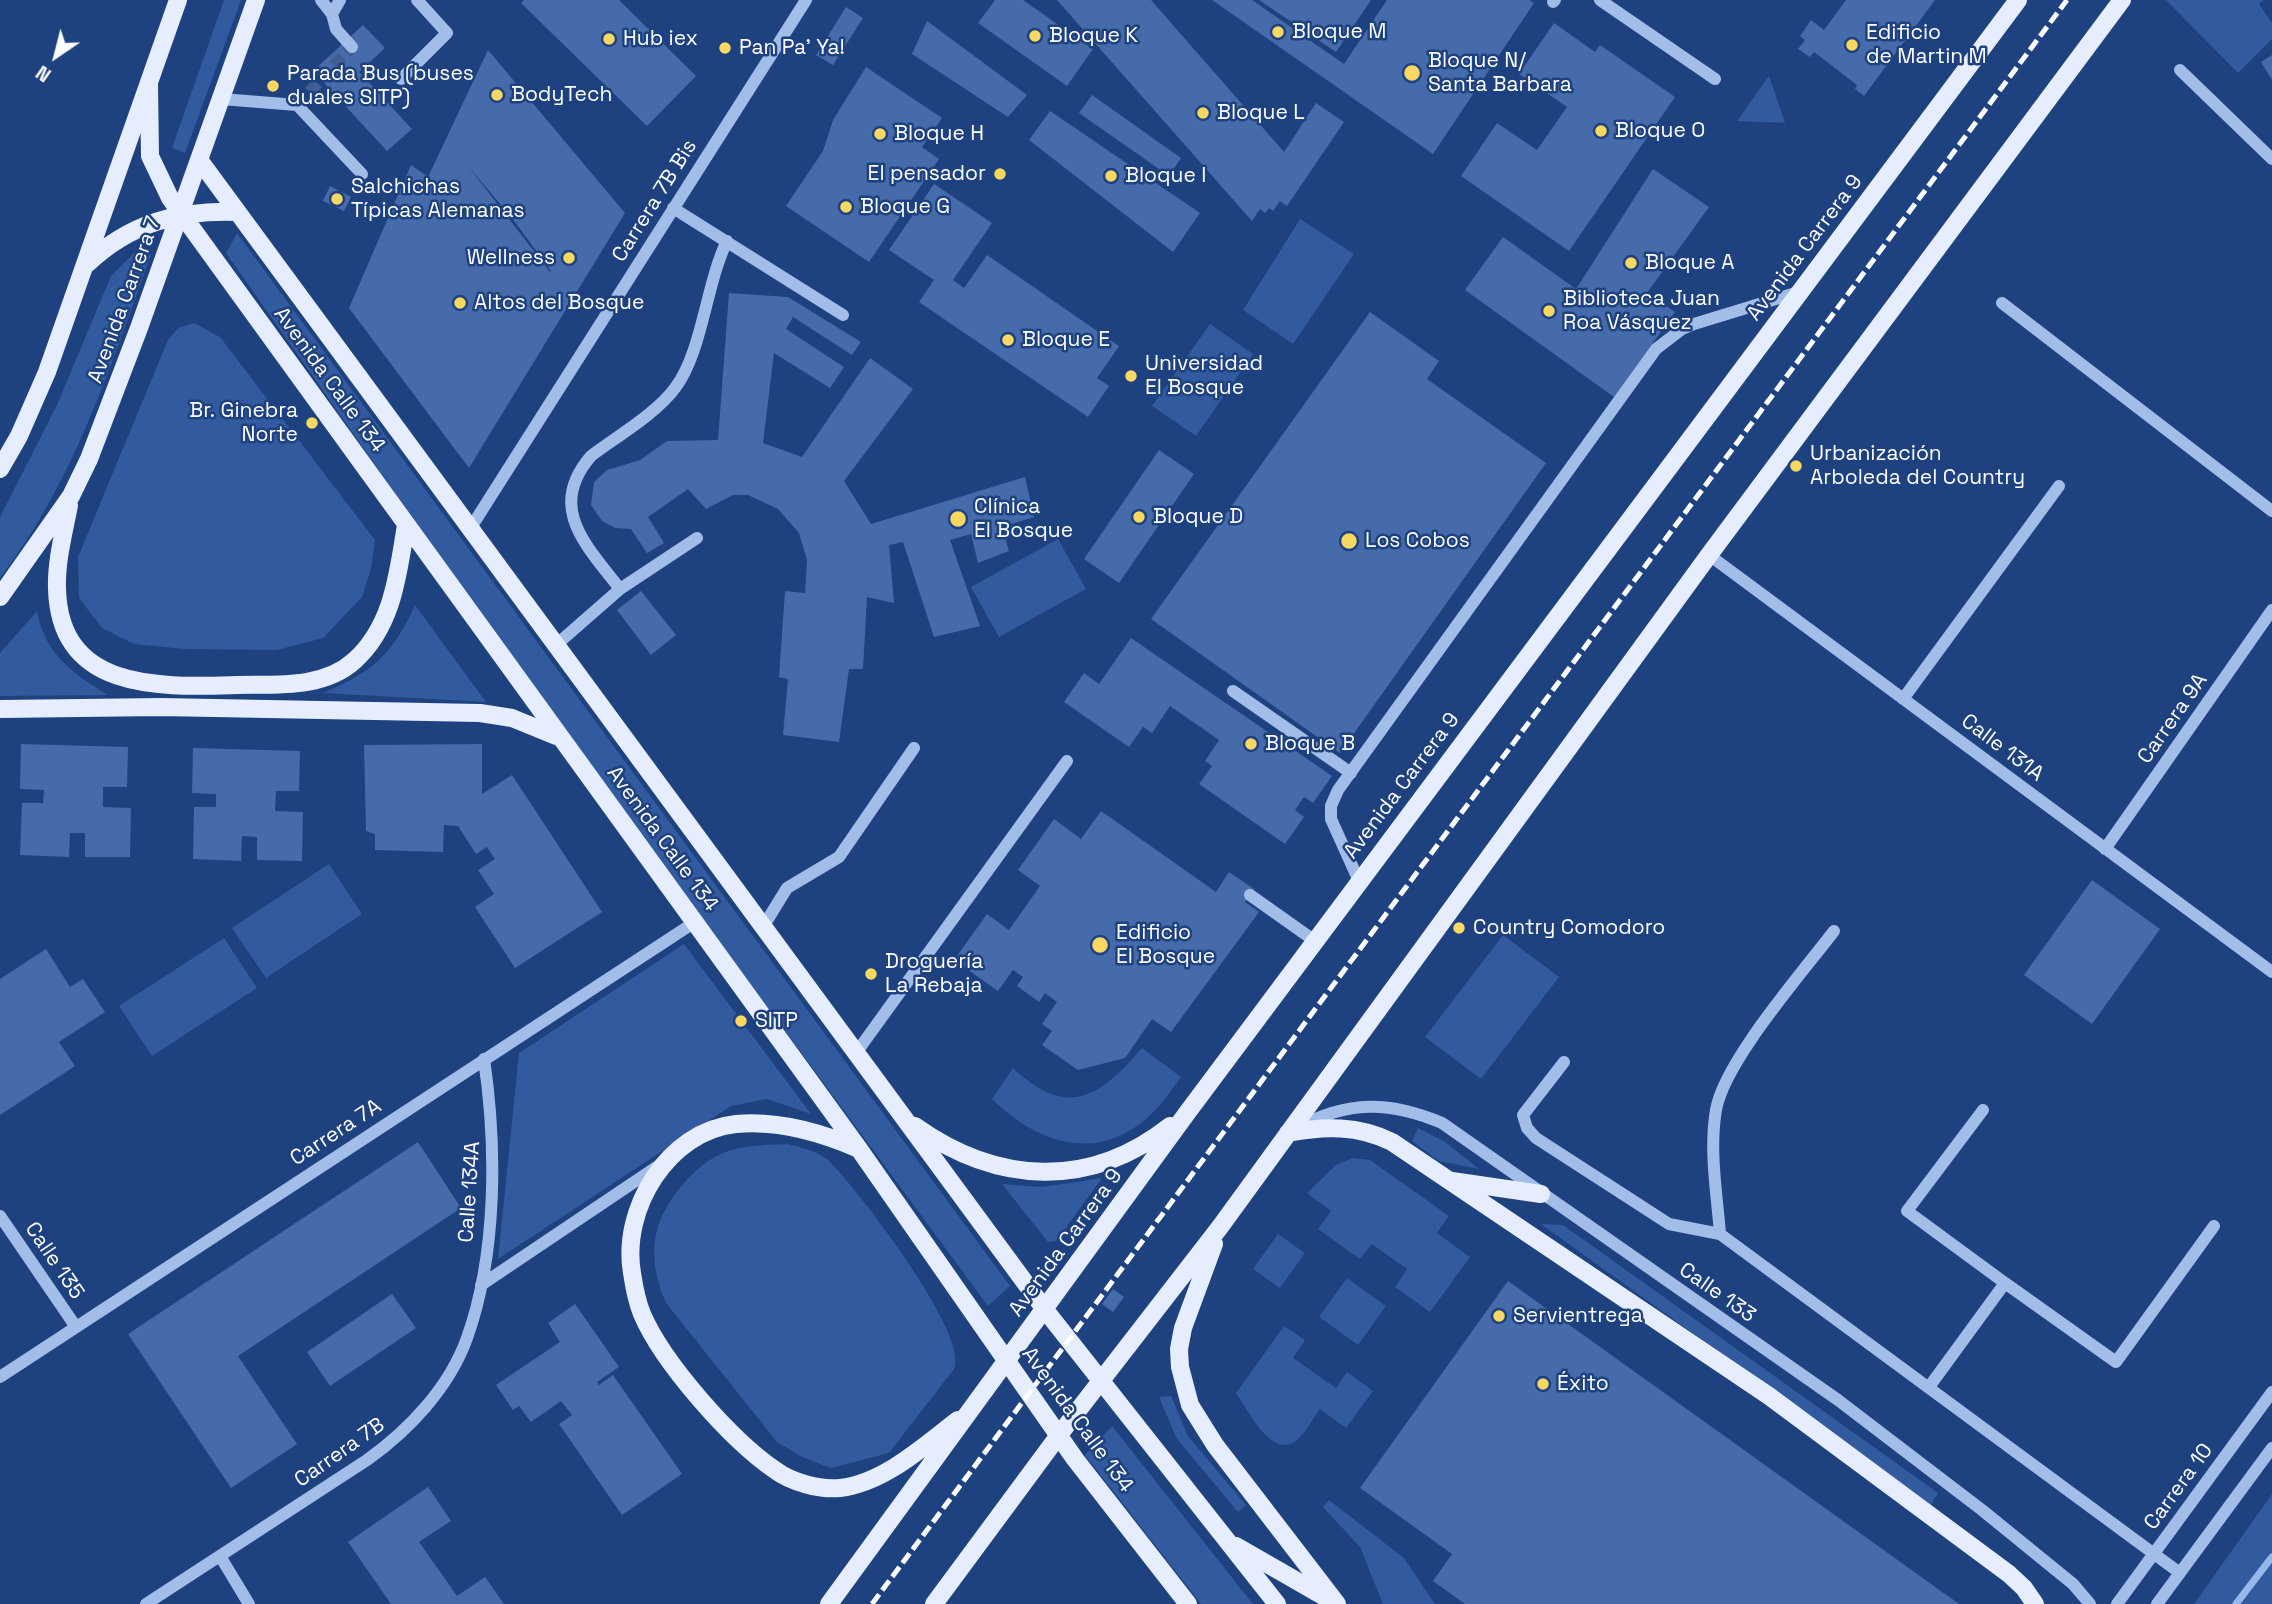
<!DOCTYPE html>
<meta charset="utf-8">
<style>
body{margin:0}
#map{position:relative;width:2272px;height:1604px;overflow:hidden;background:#1e4180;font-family:"Space Grotesk",sans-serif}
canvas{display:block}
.north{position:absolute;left:21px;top:21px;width:70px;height:70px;-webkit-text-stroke:5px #1e4180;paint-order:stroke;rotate:215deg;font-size:19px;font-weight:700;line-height:28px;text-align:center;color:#fff}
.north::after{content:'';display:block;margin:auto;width:24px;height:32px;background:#fff;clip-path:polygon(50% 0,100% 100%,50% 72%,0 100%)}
</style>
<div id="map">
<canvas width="2272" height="1604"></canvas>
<div class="north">N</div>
</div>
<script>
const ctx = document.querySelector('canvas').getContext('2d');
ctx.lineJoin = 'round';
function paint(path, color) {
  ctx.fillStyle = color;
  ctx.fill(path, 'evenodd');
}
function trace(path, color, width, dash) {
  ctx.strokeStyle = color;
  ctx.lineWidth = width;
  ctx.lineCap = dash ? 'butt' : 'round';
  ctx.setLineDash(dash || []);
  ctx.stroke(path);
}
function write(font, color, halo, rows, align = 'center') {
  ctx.font = font + ' "Space Grotesk",sans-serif';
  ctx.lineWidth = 5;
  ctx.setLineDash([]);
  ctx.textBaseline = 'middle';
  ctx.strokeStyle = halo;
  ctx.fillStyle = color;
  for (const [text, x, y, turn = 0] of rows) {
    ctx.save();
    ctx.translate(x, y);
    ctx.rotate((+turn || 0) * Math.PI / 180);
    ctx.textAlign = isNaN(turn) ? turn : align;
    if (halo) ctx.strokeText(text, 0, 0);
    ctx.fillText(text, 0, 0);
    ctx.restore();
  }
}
paint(new Path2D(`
 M224 0H241L185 153 172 148Z
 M2166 0H2264L2259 4 2272 23V39L2238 73Z
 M1769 76 1785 123 1737 121Z
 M1300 219 1354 254 1293 344 1243 310Z
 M237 233 1010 1286 988 1306 531 686 226 253Z
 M134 253 151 255C110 367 74 482 0 578V517L57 405 111 276Z
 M194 323 220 337 375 540 371 569 362 597 323 638 277 650 184 649 134 644 102 628 79 598 78 557 168 340 178 328Z
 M1210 324 1253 354 1196 436 1152 406Z
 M1058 539 1086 589 999 637 971 587Z
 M415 605 486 702 323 693C373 672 392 655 415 605Z
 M37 611C45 654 72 673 108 695L0 696V653Z
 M329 864 362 914 266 978 232 928Z
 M1503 935 1559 977 1481 1079 1425 1037Z
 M224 938 257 988 152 1056 119 1006Z
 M684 944 811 1114 767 1099 731 1106 498 1259 519 1053Z
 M1142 1048 1181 1077C1170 1092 1160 1107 1146 1119 1094 1164 1034 1141 992 1099L1013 1068C1067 1119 1099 1098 1142 1048Z
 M1418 1128 1445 1142 1479 1169 1439 1161 1412 1141Z
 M788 1144C803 1148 822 1152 832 1164 860 1193 970 1335 954 1369L889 1453 831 1468 802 1457 777 1442 666 1303C648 1261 649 1226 679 1189 688 1178 701 1164 715 1157 736 1145 764 1145 788 1144Z
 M1353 1158 1370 1160 1449 1216 1437 1233 1470 1257 1430 1312 1395 1287 1407 1269 1372 1244 1360 1259 1318 1229 1331 1211 1307 1193 1336 1165Z
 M1102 1178 1056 1241 1048 1242 1002 1184 1043 1187Z
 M1541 1224 1563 1225 1938 1493 1931 1505Z
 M1278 1234 1305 1253 1280 1288 1253 1269Z
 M1347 1278 1386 1306 1358 1345 1319 1317Z
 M1284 1326 1305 1340 1293 1358 1336 1388 1347 1372 1373 1391 1346 1428 1320 1409C1313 1418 1308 1429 1300 1437 1274 1465 1248 1410 1236 1393Z
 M1171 1396 1188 1436 1246 1505 1238 1512 1177 1439 1159 1397Z
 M1112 1426 1253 1604H1201L1085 1455Z
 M2272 1494V1604H2194Z
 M1329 1500 1404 1558 1435 1604H1383L1360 1547 1323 1507Z`), '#315a9f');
trace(new Path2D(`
 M2236 1604 2272 1557`), '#96b7ea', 7);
paint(new Path2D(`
 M524 0H619L696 76 647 126 521 3Z
 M995 0H1023L1093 49 1067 86 978 23Z
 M1057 0H1151L1284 152 1316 103 1344 122 1287 206 1280 201 1273 211 1269 208 1265 213 1260 209 1252 221Z
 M1212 0H1252L1344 64 1387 0H1529L1534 3 1433 154Z
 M1259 0H1371L1336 52Z
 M1846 0H1935L1864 96 1855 89 1857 85 1814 52 1810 57 1798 49 1805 40 1800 36 1811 20 1824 30Z
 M846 7 863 18 833 65 816 55Z
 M927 21 1027 95 1008 117 912 54Z
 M1554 23 1595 52 1600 45 1675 97 1569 251 1461 176 1497 123 1537 150 1567 107 1519 74Z
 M363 25 385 48 359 72 412 129 387 151 313 71Z
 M488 50 625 213 469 468 349 308 411 165 428 177ZM468 166 512 218 551 271 550 272Z
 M2272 55V80L2261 62Z
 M866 67 942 118 922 147 939 159 869 262 786 206 823 151 833 120Z
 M1092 95 1181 158 1169 176 1079 113Z
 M1050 111 1200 213 1173 252 1029 140Z
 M1653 169 1709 207 1647 293 1675 312 1614 397 1465 290 1503 237 1576 289Z
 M934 184 992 223 953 280 964 288 987 255 1119 346 1097 378 1109 386 1088 417 919 302 934 280 889 250Z
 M330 186 351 197 344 211 323 201Z
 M729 293 788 297 861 342 852 355 793 317 786 329 844 367 830 388 774 353 763 443 802 457 870 358 913 389 844 481 871 524 1025 477 1034 517 1002 527 1009 551 978 563 971 534 950 540 980 626 934 637 903 542 889 545 894 603 867 597 863 669H849L839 742 783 735 788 679 779 677 785 591 805 593 807 560 799 533 778 509 748 495H733L706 509 688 489 648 517 664 543 647 553 631 529 615 528 602 521 591 505 594 482 607 470 640 460 667 441 718 440Z
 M1370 312 1439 361 1427 379 1546 463 1340 753 1151 619Z
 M1159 450 1194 474 1119 583 1084 559Z
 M641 591 676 635 651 655 617 610Z
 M1131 638 1332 776 1313 803 1304 797 1295 810 1304 817 1285 844 1199 784 1212 766 1205 761 1219 740 1170 706 1152 733 1143 727 1129 747 1064 702 1084 673 1099 684Z
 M21 744 128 747 127 787H103V807L131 808 130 857H85V833H70L69 857 20 855 22 803H43L44 790 20 789Z
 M482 744V794L512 775 602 912 515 968 475 907 494 894 478 870 495 859 487 847 476 854 458 826 444 825 443 852 375 850V834L366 831 364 745Z
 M193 748 300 751 299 791H276L275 811 303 812 302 861 257 860V837L242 836 241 861 193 859 194 807H216V794L192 793Z
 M1101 811 1216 892 1229 872 1254 889 1245 902 1259 912 1171 1032 1152 1019 1125 1058 1078 1070 1042 1045 1052 1031 1042 1024 1057 1002 1045 993 1039 1002 1017 986 1023 977 1013 970 998 991 954 960 987 914 1009 930 1040 886 1018 870 1054 819 1081 839Z
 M2092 880 2160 929 2092 1024 2024 975Z
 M46 949 70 987 83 979 105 1012 59 1042 75 1066 0 1115V979Z
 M418 1142 461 1208 238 1356 297 1444 231 1488 128 1334Z
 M1508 1281 1959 1604H1465L1433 1581 1452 1554 1360 1488Z
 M1113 1289 1124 1297 1113 1312 1102 1304Z
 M392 1294 416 1328 330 1386 307 1352Z
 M575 1304 619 1367 597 1382 599 1385 613 1375 682 1474 622 1515 559 1424 572 1415 561 1401 531 1422 519 1406 513 1410 496 1385 560 1342 548 1323Z
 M428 1487 451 1521 419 1542 457 1596 485 1577 504 1604H391L348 1542Z`), '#466baa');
trace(new Path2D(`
 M297 105 352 47`), '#405e93', 12, [12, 6]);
trace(new Path2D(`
 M321 0 332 14 336 29 352 47
 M1600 0 1715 79
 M1553 2 1555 0
 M332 14 340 0
 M2180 70 2272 159
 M401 79 447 33 417 0
 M221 99 297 105 362 174
 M673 208 843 315
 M2002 303 2272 511
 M470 529 806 0
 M1709 555 2272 972
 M620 589C587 546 546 508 591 456 616 437 657 413 675 388 702 353 706 284 727 241
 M556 645 620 589 697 538
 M1233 691 1351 773
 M1903 699 2059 486
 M2105 849 2272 610
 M1359 881 1331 819V806L1338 790 1656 349 1682 329 1694 324 1802 291
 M1250 895 1315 941
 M763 927 787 888 839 857 914 748
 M856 1053 1067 761
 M1564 1062 1523 1115 1527 1128 1536 1138 1669 1224 1720 1234 2180 1573
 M1297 1128C1348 1100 1390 1101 1442 1123L1838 1400 1982 1510 2073 1584 2090 1604
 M0 1216 76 1327
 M1720 1234C1717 1194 1709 1150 1716 1110 1724 1062 1802 973 1834 931
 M2005 1283 2116 1362 2214 1226
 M481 1285 658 1166
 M0 1377 695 922
 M1929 1387 2005 1283 1907 1211 1983 1110
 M220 1556 249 1604
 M146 1604 367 1460C409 1430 449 1388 467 1338 497 1254 497 1147 484 1059
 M2117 1604 2272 1392
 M2157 1604 2272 1448`), '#a3bde9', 12);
trace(new Path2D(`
 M149 83 150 156 170 198 859 1149 1075 1459 1188 1604
 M200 161 1046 1311 1277 1604
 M87 264C130 223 178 210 237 212
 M0 469 19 436 47 372 178 0
 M69 505C64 532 56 561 57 589 60 692 160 687 236 685 275 684 323 689 354 661 393 626 398 574 406 525
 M0 597 71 496 89 459 139 328 256 0
 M0 709 161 707 480 713 512 718 556 736
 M915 1126C998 1185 1090 1189 1170 1126
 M1288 1133C1324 1126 1358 1125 1392 1142L1769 1396 2009 1574 2024 1588 2035 1604
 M859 1149C820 1132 779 1120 736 1124 668 1131 621 1209 632 1273 634 1286 637 1302 642 1314 663 1363 731 1440 775 1470 791 1482 819 1490 840 1488 884 1483 924 1446 958 1420
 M1452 1181 1541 1194
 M1214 1244 1183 1328 1179 1349 1180 1367 1190 1405 1215 1445 1337 1604
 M1236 1546 1330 1600
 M829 1604 1187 1113 2018 0
 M934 1604 1059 1435 1220 1227 1709 555 2122 0`), '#e5edfe', 18);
trace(new Path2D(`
 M872 1604 2067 0`), '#fff', 5, [12, 5]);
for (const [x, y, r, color] of [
 [1278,32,7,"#f8d861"],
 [1035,36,7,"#f8d861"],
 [609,39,7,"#f8d861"],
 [1852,45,7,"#f8d861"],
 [725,48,7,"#f8d861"],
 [1412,73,9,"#f8d861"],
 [273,86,7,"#f8d861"],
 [497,95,7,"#f8d861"],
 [1203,113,7,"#f8d861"],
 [1601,131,7,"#f8d861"],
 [880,134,7,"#f8d861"],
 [1000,174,7,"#f8d861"],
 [1111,176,7,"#f8d861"],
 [337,199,7,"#f8d861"],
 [846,207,7,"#f8d861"],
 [569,258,7,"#f8d861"],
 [1631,263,7,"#f8d861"],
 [460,303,7,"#f8d861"],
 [1549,311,7,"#f8d861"],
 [1008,340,7,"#f8d861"],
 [1131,376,7,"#f8d861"],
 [312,423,7,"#f8d861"],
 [1796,466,7,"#f8d861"],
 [1139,517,7,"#f8d861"],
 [958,519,9,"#f8d861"],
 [1349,541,9,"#f8d861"],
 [1251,744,7,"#f8d861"],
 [1459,928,7,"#f8d861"],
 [1100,945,9,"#f8d861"],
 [871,974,7,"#f8d861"],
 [741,1021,7,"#f8d861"],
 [1499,1316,7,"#f8d861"],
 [1543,1384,7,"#f8d861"]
]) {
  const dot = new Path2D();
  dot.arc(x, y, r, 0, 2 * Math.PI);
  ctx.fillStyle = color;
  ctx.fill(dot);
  trace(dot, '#1e4180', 2.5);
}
write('21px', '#fff', '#1e4180', [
 ["Bloque M",1292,32],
 ["Edificio",1866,33],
 ["de Martin M",1866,57],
 ["Bloque K",1049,36],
 ["Hub iex",623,39],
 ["Pan Pa' Ya!",739,48],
 ["Bloque N/",1428,61],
 ["Santa Barbara",1428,85],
 ["Parada Bus (buses",287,74],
 ["duales SITP)",287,98],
 ["BodyTech",511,95],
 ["Bloque L",1217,113],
 ["Bloque O",1615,131],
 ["Bloque H",894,134],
 ["El pensador",986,174,"right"],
 ["Bloque I",1125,176],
 ["Salchichas",351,187],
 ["Típicas Alemanas",351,211],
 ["Bloque G",860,207],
 ["Wellness",555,258,"right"],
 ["Bloque A",1645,263],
 ["Biblioteca Juan",1563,299],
 ["Roa Vásquez",1563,323],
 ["Altos del Bosque",474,303],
 ["Bloque E",1022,340],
 ["Universidad",1145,364],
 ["El Bosque",1145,388],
 ["Br. Ginebra",298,411,"right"],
 ["Norte",298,435,"right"],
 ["Urbanización",1810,454],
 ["Arboleda del Country",1810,478],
 ["Clínica",974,507],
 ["El Bosque",974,531],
 ["Bloque D",1153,517],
 ["Los Cobos",1365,541],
 ["Bloque B",1265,744],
 ["Country Comodoro",1473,928],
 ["Edificio",1116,933],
 ["El Bosque",1116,957],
 ["Droguería",885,962],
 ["La Rebaja",885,986],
 ["SITP",755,1021],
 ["Servientrega",1513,1316],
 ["Éxito",1557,1384]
], 'left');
write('21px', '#fff', '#1e4180', [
 ["Carrera 7B Bis",655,201,-58],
 ["Avenida Carrera 9",1805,248,-53],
 ["Avenida Carrera 7",125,300,-70],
 ["Avenida Calle 134",329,380,54],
 ["Carrera 9A",2173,719,-55],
 ["Calle 131A",2002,748,37],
 ["Avenida Carrera 9",1402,786,-53],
 ["Avenida Calle 134",662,839,54],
 ["Carrera 7A",336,1133,-33],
 ["Calle 134A",470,1192,-86],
 ["Avenida Carrera 9",1066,1243,-54],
 ["Calle 135",54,1261,56],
 ["Calle 133",1717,1293,35],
 ["Avenida Calle 134",1077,1420,54],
 ["Carrera 7B",340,1453,-35],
 ["Carrera 10",2179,1487,-54]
]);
</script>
